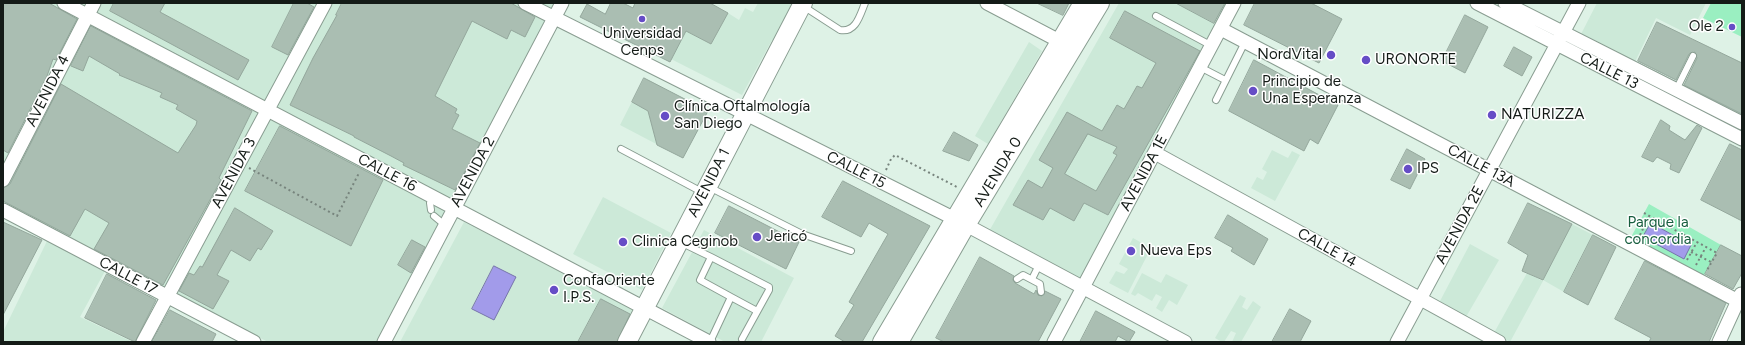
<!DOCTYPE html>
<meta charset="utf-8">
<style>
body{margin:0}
#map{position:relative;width:1745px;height:345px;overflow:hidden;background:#def2e6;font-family:Figtree,sans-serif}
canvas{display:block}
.frame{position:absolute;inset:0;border:4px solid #141b17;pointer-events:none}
</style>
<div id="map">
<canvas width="1745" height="345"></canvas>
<div class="frame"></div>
</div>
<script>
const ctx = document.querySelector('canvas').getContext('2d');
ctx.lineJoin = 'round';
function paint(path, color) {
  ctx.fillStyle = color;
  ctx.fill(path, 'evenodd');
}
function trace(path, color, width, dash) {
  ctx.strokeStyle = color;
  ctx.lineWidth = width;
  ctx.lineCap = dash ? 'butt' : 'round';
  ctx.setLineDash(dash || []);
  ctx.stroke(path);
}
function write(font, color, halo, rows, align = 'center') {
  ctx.font = font + ' Figtree,sans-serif';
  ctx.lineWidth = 3;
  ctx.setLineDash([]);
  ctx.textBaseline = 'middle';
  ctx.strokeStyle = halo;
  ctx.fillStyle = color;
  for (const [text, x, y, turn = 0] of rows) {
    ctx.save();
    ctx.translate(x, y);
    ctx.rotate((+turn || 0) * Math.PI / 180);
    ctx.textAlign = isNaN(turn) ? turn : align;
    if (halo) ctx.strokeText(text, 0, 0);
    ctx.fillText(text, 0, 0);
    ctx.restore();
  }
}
paint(new Path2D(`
 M3 3H563L382 342H268L3 204Z
 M758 3H795L774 41 771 39 772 40 742 95 671 59 686 31 711 44 728 13 739 20 745 8 753 12Z
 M1119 3H1228L1080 280 988 233Z
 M1597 3H1706L1690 35 1656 18 1634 64 1580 36Z
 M1029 42 1042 51 988 144 975 136Z
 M644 78 708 111 683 158 620 125Z
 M1272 150 1288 158 1292 151 1300 155 1275 201 1251 188 1257 177 1263 180 1267 172 1262 169Z
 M603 197 671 233 642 290 573 254Z
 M464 222 640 312 624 342H400Z
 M1572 224 1593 235 1564 292 1543 280Z
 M704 230 794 278 761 342H725L662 308Z
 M1133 238 1151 248 1128 293 1109 283 1116 271 1124 274 1128 269 1119 264Z
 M47 241 105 271 80 317 133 342H3V332Z
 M1470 244 1499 260 1466 317 1440 301Z
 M1142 273 1161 283 1166 274 1188 285 1177 305 1169 300 1162 312 1156 308 1162 297 1156 294 1152 301 1138 293 1135 296 1131 294Z
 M1527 273 1543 281 1510 342 1494 333Z
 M1240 295 1246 298 1242 307 1247 310 1253 301 1261 307 1241 342H1232L1236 333 1231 331 1224 342H1222L1215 338Z`), '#cce9d8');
paint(new Path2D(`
 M1711 3H1742V37L1703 18Z
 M1649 204 1721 245 1703 277 1630 239Z`), '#9aefc1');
const water = new Path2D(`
 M1651 223 1691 245 1684 259 1643 237Z
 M494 266 516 277 494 320 472 309Z`);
paint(water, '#a29bea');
trace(water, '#7775ab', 1);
const building = new Path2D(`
 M3 3H49L77 19 56 60 53 59 47 76 8 153 3 150Z
 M114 3H165L160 12 249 60 238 80 110 11Z
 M294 3H307L314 7 288 55 272 47Z
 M342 3H511L535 17 525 37 511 30 507 39 472 21 435 96 457 109 455 113 459 115 452 129 480 143 455 190 403 165 404 163 391 156 354 137V136L290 105 313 58 337 15H336Z
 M611 3H623L633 8 635 3H710L728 13 711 44 686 31 670 62 580 17 587 4 605 14Z
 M1037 3H1069L1063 15Z
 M1176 3H1225L1214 23Z
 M1255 3H1311L1342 19 1319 63 1244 25Z
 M1125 11 1200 51 1108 215 1084 203 1074 221 1050 208 1043 220 1013 205 1028 180 1042 188 1053 168 1039 160 1067 112 1102 131 1117 105 1124 109 1137 86 1142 88 1156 63 1110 38ZM1088 134 1117 147 1113 153 1117 155 1096 191 1065 174Z
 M1465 15 1488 27 1465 73 1442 61Z
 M1657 22 1742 63V114L1684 85 1697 58 1695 52 1689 54 1676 80 1638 61Z
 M91 26 252 111 219 178 221 180 163 285 94 249 109 223 85 209 70 236 3 201V188L10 184 61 84 178 153 196 125 197 121 176 109 178 105 160 97 162 93 119 75 120 74 89 56 83 71 71 66Z
 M1514 47 1532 57 1522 76 1504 66Z
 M1254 60 1338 105 1318 144 1310 139 1304 151 1229 111Z
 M644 78 708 111 683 158 657 145 648 111 632 102Z
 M1661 120 1670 126 1669 130 1685 140 1697 125 1702 128 1679 173 1670 169 1671 164 1657 157 1653 162 1642 157Z
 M280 126 383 180 351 246 245 191Z
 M954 132 978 145 969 161 943 151Z
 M1730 144 1742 150V221L1701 200Z
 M1407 149 1425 159 1410 189 1391 180Z
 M843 181 930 226 862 342H845L835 336 854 305 849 302 888 234 869 223 861 237 822 217Z
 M1528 203 1572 224 1543 280 1522 271 1528 255 1508 243Z
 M729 206 799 242 786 269 715 233Z
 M235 208 273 231 261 250 258 248 250 261 231 250 217 275 229 281 213 309 179 291 189 273 194 275 200 266 202 267Z
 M1228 215 1268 239 1254 265 1231 251 1233 248 1215 238Z
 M3 222 42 240 3 315Z
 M1593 235 1616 247 1588 305 1564 292Z
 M412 240 425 247 411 273 398 265Z
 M1721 245 1742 256V273L1733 289 1705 274Z
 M980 257 1014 276 1013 280 1015 283 1034 294 1036 290 1038 295 1042 296 1045 291 1061 299 1038 342H944L936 338Z
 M1645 261 1726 303 1709 342H1649L1651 338 1615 319Z
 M107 274 156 300 135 342 85 318Z
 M601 299 630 314 617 342H578Z
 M1290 309 1311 321 1300 342H1272Z
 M170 310 216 334 212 342H152Z
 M1096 311 1135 332 1129 342 1118 336 1115 342H1080Z`);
paint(building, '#aabeb2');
trace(building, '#94a79c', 1);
const lane = new Path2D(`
 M803 6 840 30C856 33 860 15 865 3
 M1156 16 1212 46
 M1200 67 1225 80
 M1676 90 1693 56
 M1216 100 1245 42
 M621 149 702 192
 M709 187 802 234 851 251
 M431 210 430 203 432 197
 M434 216 446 226
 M680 242 711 257 700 280 731 297 710 342
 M711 257 769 287V290L742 339
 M1017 279 1023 275 1040 284 1041 292
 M1032 279 1039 265
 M731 297 757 311`);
const street = new Path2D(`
 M64 3 709 342
 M525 3 955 219 1185 342
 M987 3 1067 45
 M1477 3 1742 139
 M1505 3 1742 123
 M1221 29 1742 303
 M1155 153 1499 342
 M3 180 94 3
 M3 210 254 342
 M143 342 325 3
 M384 342 562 3
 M1054 342 1234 3
 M1397 342 1579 3
 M1719 342 1741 294`);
const secondary = new Path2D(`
 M627 342 803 3
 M882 342 1083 3
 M899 342 966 225 1100 3`);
trace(lane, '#899d91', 8);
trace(street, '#899d91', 15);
trace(secondary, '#899d91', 20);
trace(new Path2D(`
 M249 168 337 216 359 173
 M886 170 891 159 895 155 957 187
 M1644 213 1717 253 1707 270
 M1640 235 1649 216
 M1691 252 1711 262
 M1687 260 1697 242
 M1696 265 1706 247`), '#77847d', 2, [2, 3]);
trace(lane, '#fff', 6);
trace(street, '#fff', 13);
trace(secondary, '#fff', 18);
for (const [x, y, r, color] of [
 [642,19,4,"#664dc6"],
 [1732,27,4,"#664dc6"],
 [1331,55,5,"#664dc6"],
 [1366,60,5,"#664dc6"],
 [1253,91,5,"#664dc6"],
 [1492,115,5,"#664dc6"],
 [665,116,5,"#664dc6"],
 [1408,169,5,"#664dc6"],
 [757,237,5,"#664dc6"],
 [623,242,5,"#664dc6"],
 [1131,251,5,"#664dc6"],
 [554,290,5,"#664dc6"]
]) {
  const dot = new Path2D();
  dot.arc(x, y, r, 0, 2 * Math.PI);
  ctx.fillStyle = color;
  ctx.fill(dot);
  trace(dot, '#fff', 1.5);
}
write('15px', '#141b17', '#fff', [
 ["Ole 2",1724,27,"right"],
 ["Universidad",642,34,"center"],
 ["Cenps",642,51,"center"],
 ["NordVital",1322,55,"right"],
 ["URONORTE",1375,60],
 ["Principio de",1262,82],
 ["Una Esperanza",1262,99],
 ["Clínica Oftalmología",674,107],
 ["San Diego",674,124],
 ["NATURIZZA",1501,115],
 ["IPS",1417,169],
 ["Jericó",766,237],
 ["Clinica Ceginob",632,242],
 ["Nueva Eps",1140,251],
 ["ConfaOriente",563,281],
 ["I.P.S.",563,298]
], 'left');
write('15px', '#141b17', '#fff', [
 ["CALLE 13",1609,71,27],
 ["AVENIDA 4",48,91,-63],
 ["CALLE 13A",1481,166,28],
 ["CALLE 15",856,170,27],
 ["AVENIDA 2",473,172,-62],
 ["AVENIDA 0",998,172,-59],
 ["AVENIDA 3",234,173,-62],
 ["CALLE 16",387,173,28],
 ["AVENIDA 1E",1144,173,-62],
 ["AVENIDA 1",709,183,-63],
 ["AVENIDA 2E",1460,225,-62],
 ["CALLE 14",1327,248,29],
 ["CALLE 17",128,276,28]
]);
write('15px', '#175e3f', '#fff', [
 ["Parque la",1658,223],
 ["concordia",1658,240]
]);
</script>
